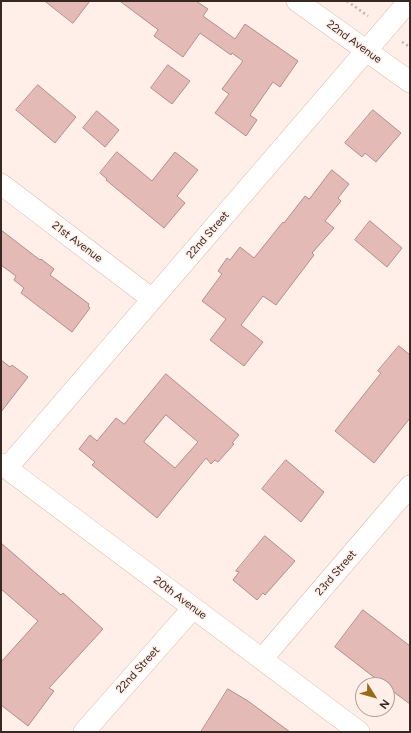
<!DOCTYPE html>
<style>
body{margin:0}
#map{position:relative;width:411px;height:733px;overflow:hidden;background:#ffefe8;font-family:Figtree,sans-serif}
canvas{display:block}
.frame{position:absolute;inset:0;border:2px solid #372821;pointer-events:none}
.north{position:absolute;left:355px;top:677px;width:40px;height:40px;box-sizing:border-box;background:#ffefe8;border:1px solid #af9f98;border-radius:50%;rotate:127deg;font-size:11px;font-weight:700;line-height:16px;text-align:center;color:#372821}
.north::after{content:'';display:block;margin:auto;width:14px;height:18px;background:#976b18;clip-path:polygon(50% 0,100% 100%,50% 72%,0 100%)}
</style>
<div id="map">
<canvas width="411" height="733"></canvas>
<div class="frame"></div>
<div class="north">N</div>
</div>
<script>
const ctx = document.querySelector('canvas').getContext('2d');
ctx.lineJoin = 'round';
function paint(path, color) {
  ctx.fillStyle = color;
  ctx.fill(path, 'evenodd');
}
function trace(path, color, width, dash) {
  ctx.strokeStyle = color;
  ctx.lineWidth = width;
  ctx.lineCap = dash ? 'butt' : 'round';
  ctx.setLineDash(dash || []);
  ctx.stroke(path);
}
function write(font, color, halo, rows, align = 'center') {
  ctx.font = font + ' Figtree,sans-serif';
  ctx.lineWidth = 3;
  ctx.setLineDash([]);
  ctx.textBaseline = 'middle';
  ctx.strokeStyle = halo;
  ctx.fillStyle = color;
  for (const [text, x, y, turn = 0] of rows) {
    ctx.save();
    ctx.translate(x, y);
    ctx.rotate((+turn || 0) * Math.PI / 180);
    ctx.textAlign = isNaN(turn) ? turn : align;
    if (halo) ctx.strokeText(text, 0, 0);
    ctx.fillText(text, 0, 0);
    ctx.restore();
  }
}
const building = new Path2D(`
 M45 1H90L73 23Z
 M120 1H196L208 9 203 16 235 39 245 24 298 61 280 87 273 82 250 115 257 120 246 136 215 113 229 94 222 89 243 61 232 53 231 55 200 33 183 57 154 36 158 30Z
 M168 65 190 81 172 104 151 88Z
 M38 85 76 117 55 143 16 110Z
 M373 110 401 133 376 162 365 153 362 157 345 143Z
 M97 111 119 130 105 147 83 128Z
 M117 152 152 181 175 152 198 170 177 196 185 203 164 228 106 180 107 179 100 173Z
 M332 170 349 184 338 198 341 201 325 221 334 228 312 253 314 255 276 305 263 296 241 325 263 342 244 366 210 340 226 319 202 301 222 274 218 271 227 258 230 260 240 247 254 258 283 222 284 223 305 196 309 199Z
 M370 221 402 248 387 267 355 240Z
 M1 230 40 260 41 259 54 269 50 275 89 304 88 306 90 308 72 332 21 293 24 288 14 280 16 276 1 265Z
 M399 346 410 355V418L374 463 335 431 381 373 378 371Z
 M1 360 10 367 12 365 28 377 1 412Z
 M166 374 239 435 232 443 234 444 218 462 215 460 211 464 206 458 157 518 92 465 95 462 79 449 90 435 97 441 116 418 124 424ZM166 415 198 442 175 468 144 442Z
 M286 460 324 492 301 522 262 489Z
 M265 536 295 561 265 595 263 593 257 600 233 580 239 572 236 571Z
 M1 543 61 595 63 593 103 629 49 688 54 691 28 726 1 705V662L38 621 1 589Z
 M363 610 410 646V704L387 687V685H384L335 647Z
 M228 689 248 701 290 732H201Z`);
paint(building, '#e4bab6');
trace(building, '#b48c88', 1);
const street = new Path2D(`
 M297 1 410 82
 M1 184 152 299
 M1 464 359 732
 M7 468 409 1
 M262 659 410 486
 M84 732 193 608`);
trace(street, '#dfbaa8', 22);
trace(new Path2D(`
 M347 1 368 16
 M402 42 410 47`), '#beafa8', 2.5, [2, 3]);
trace(street, '#fff', 21);
write('11px', '#372821', '#ffefe8', [
 ["22nd Avenue",354,42,36],
 ["22nd Street",208,235,-49],
 ["21st Avenue",77,242,37],
 ["23rd Street",336,573,-49],
 ["20th Avenue",180,598,37],
 ["22nd Street",138,670,-48]
]);
</script>
